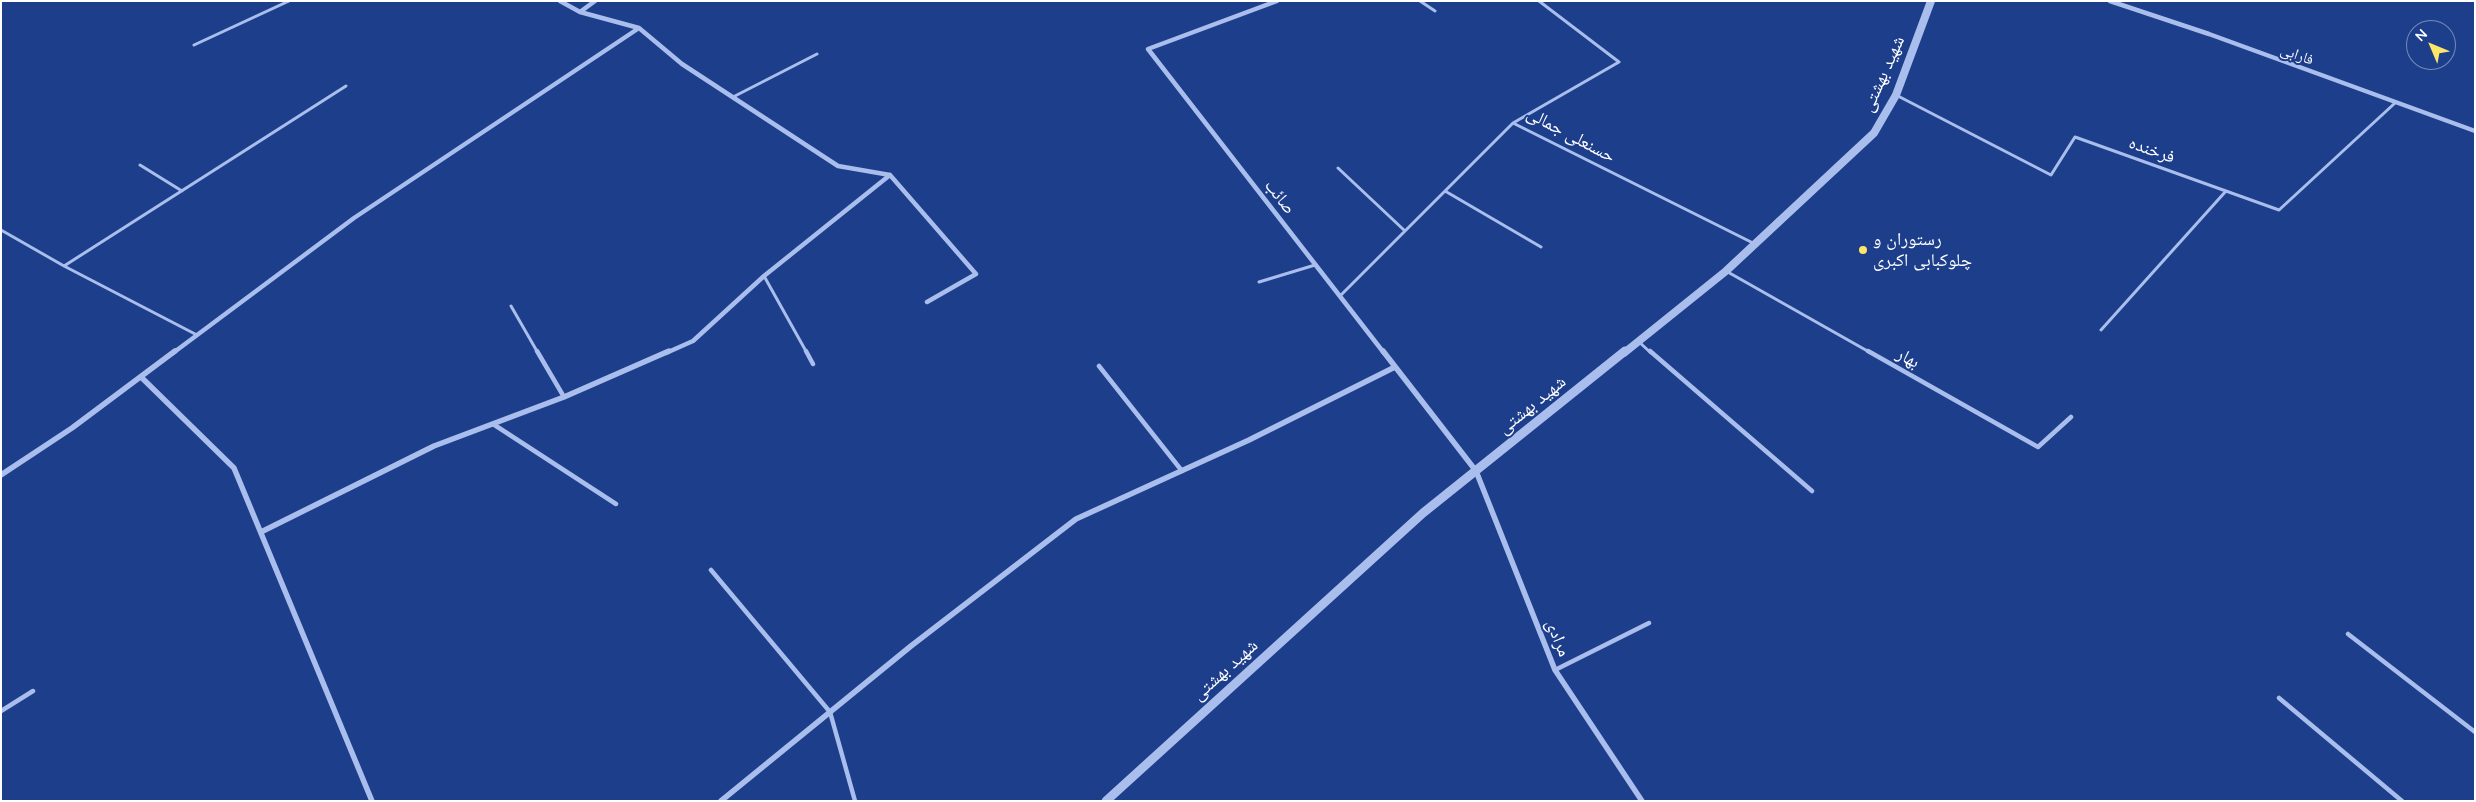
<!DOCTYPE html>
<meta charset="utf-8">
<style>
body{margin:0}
#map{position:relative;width:2476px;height:802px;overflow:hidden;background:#1d3e8b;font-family:Quicksand,sans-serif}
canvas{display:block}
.frame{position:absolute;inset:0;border:2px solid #fff;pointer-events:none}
.north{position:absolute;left:2406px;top:20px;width:50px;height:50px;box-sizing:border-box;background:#1d3e8b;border:1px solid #778bb9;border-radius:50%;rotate:315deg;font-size:14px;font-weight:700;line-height:20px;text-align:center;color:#fff}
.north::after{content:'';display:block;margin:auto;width:18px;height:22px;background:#fce567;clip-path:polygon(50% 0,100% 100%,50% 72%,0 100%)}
</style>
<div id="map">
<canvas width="2476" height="802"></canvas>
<div class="frame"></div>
<div class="north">N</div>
</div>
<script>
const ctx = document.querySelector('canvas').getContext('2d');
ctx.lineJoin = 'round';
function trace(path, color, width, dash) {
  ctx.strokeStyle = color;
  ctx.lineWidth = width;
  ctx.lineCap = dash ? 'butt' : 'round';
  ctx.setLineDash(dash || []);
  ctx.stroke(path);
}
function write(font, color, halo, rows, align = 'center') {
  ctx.font = font + ' Quicksand,"Noto Naskh Arabic",sans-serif';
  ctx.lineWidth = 4;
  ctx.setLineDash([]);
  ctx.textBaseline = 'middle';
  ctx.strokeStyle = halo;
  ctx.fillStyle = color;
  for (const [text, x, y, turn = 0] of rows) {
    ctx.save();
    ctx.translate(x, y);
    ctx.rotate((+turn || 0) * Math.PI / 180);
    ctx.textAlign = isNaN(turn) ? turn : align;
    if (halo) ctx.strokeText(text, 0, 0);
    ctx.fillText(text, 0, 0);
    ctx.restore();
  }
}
trace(new Path2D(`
 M1420 1 1435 11
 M1539 1 1619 62 1513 123 1755 244
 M194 45 289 1
 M1896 95 2051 175 2075 137 2279 210 2395 103
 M733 97 817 54
 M140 165 182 191
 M1338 168 1405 231
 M1445 191 1541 247
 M1 230 64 266 346 86
 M64 266 197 335
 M1726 271 1871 353
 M764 276 807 353
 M1259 282 1315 265
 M1340 296 1513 123
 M511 306 538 353
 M2101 330 2226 191
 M1638 341 1651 353`), '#a9beec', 3);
trace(new Path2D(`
 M537 351 564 397
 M806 351 813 364
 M1650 351 1812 491
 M1868 351 2038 447 2071 417
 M1099 366 1182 471
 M493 424 616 504
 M711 570 830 712 855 801
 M2348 634 2475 732
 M1555 670 1649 623
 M2279 698 2402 801
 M1 711 33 691`), '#a9beec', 4.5);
trace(new Path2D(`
 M560 1 580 12 639 28 682 64 838 166 890 175 976 274 927 302
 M1277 1 1148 49 1384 353
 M2110 1 2209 34 2475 131
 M580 12 595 1
 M173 353 354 218 639 28
 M666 353 693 341 764 276 890 175`), '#a9beec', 4.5);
trace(new Path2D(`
 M1383 351 1476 471 1555 670 1642 801
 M141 377 234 468 372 801
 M1 475 72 428 175 351
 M261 532 434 446 564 397 669 351
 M721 801 911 646 1076 519 1249 440 1395 367`), '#a9beec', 5.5);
trace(new Path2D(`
 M1624 353 1726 271 1874 133 1896 95 1931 1`), '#a9beec', 8);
trace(new Path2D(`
 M1106 801 1423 513 1625 351`), '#a9beec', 9);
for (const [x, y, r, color] of [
 [1863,250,5,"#fce567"]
]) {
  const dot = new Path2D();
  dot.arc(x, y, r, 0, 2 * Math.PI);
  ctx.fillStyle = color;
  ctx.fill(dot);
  trace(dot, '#1d3e8b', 2);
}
write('15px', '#fff', '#1d3e8b', [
 ["فارابی",2297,55,20]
]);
write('18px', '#fff', '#1d3e8b', [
 ["شهید بهشتی",1883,74,-66],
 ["حسنعلی جمالی",1571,135,28],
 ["فرخنده",2152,150,20],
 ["صائب",1280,197,52],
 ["بهار",1908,358,29],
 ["شهید بهشتی",1532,405,-39],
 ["مرادی",1558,638,68],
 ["شهید بهشتی",1225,670,-42]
]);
write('18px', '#fff', '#1d3e8b', [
 ["رستوران و",1873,240],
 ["چلوکبابی اکبری",1873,261]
], 'left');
</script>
